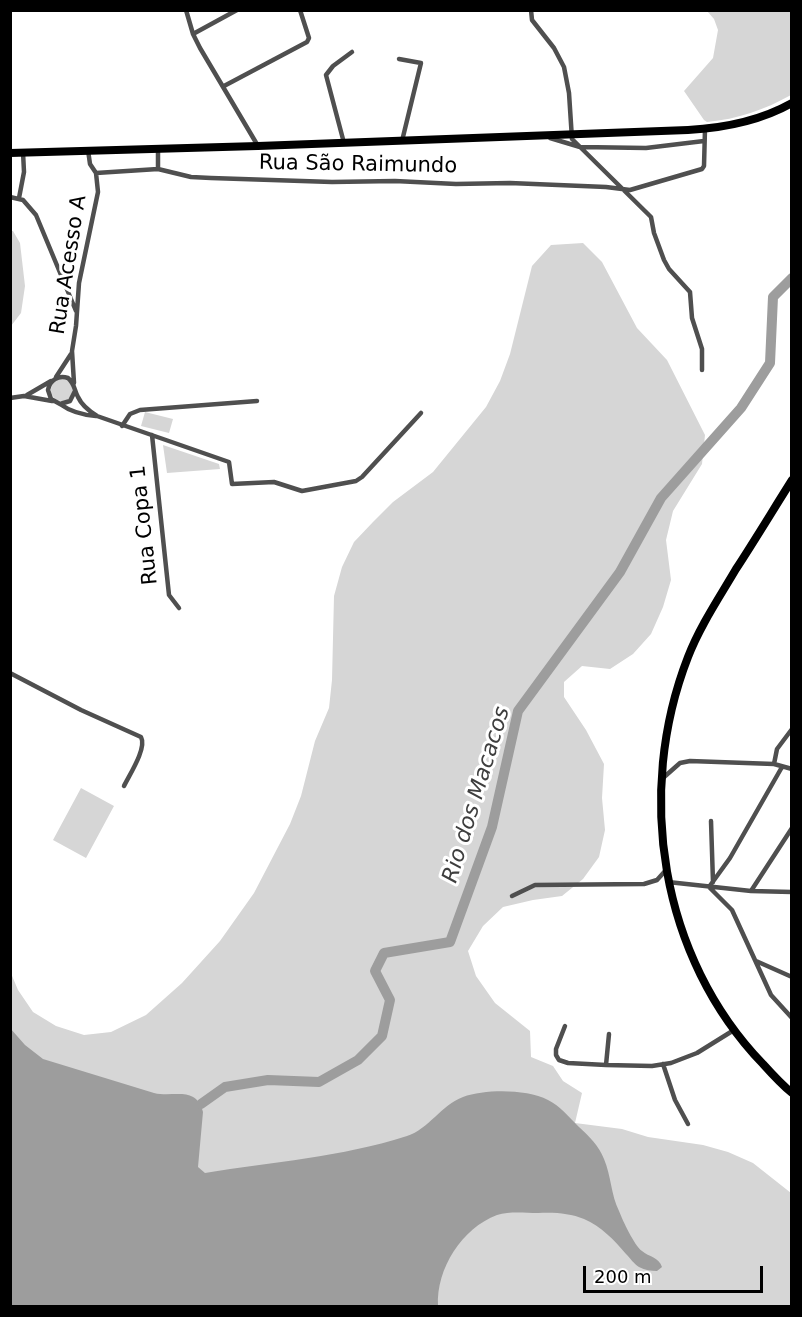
<!DOCTYPE html>
<meta charset="utf-8">
<style>
body{margin:0}
#map{position:relative;width:802px;height:1317px;overflow:hidden;background:#fff;font-family:"DejaVu Sans",sans-serif}
canvas{display:block}
.frame{position:absolute;inset:0;border:12px solid #000;pointer-events:none}
.scale{position:absolute;left:583px;top:1266px;width:180px;height:27px;box-sizing:border-box;border:3px solid #000;border-top:0;padding-left:8px;font-size:18px;line-height:21px;white-space:nowrap;color:#000;-webkit-text-stroke:4px #fff;paint-order:stroke}
</style>
<div id="map">
<canvas width="802" height="1317"></canvas>
<div class="frame"></div>
<div class="scale">200 m</div>
</div>
<script>
const ctx = document.querySelector('canvas').getContext('2d');
ctx.lineJoin = 'round';
function paint(path, color) {
  ctx.fillStyle = color;
  ctx.fill(path, 'evenodd');
}
function trace(path, color, width, dash) {
  ctx.strokeStyle = color;
  ctx.lineWidth = width;
  ctx.lineCap = dash ? 'butt' : 'round';
  ctx.setLineDash(dash || []);
  ctx.stroke(path);
}
function write(font, color, halo, rows, align = 'center') {
  ctx.font = font + ' "DejaVu Sans",sans-serif';
  ctx.lineWidth = 6;
  ctx.setLineDash([]);
  ctx.textBaseline = 'middle';
  ctx.strokeStyle = halo;
  ctx.fillStyle = color;
  for (const [text, x, y, turn = 0] of rows) {
    ctx.save();
    ctx.translate(x, y);
    ctx.rotate((+turn || 0) * Math.PI / 180);
    ctx.textAlign = isNaN(turn) ? turn : align;
    if (halo) ctx.strokeText(text, 0, 0);
    ctx.fillText(text, 0, 0);
    ctx.restore();
  }
}
paint(new Path2D(`
 M707 11H791V95C764 110 738 119 707 122L704 120 684 91 713 58 718 30 714 19Z
 M10 231H13L20 243 25 286 21 313 11 326Z
 M583 243 602 262 637 328 667 360 705 435 702 464 673 511 666 540 671 580 663 607 651 634 633 654 610 669 582 666 564 682V697L586 730 604 764 602 798 605 830 599 857 583 879 562 896 533 900 503 907 483 926 468 951 476 976 495 1003 530 1031 531 1057 553 1066 563 1081 582 1093 575 1123 622 1129 648 1137 703 1145 728 1152 753 1163 791 1193V1306H426L258 1216 11 1046 10 971 18 990 33 1012 56 1026 84 1035 111 1032 146 1015 182 983 220 941 254 893 290 824 301 796 315 741 329 708 332 680 334 596 342 567 354 542 373 522 393 502 433 472 486 407 500 381 510 354 532 266 551 245Z
 M51 390a11 11 0 1 1 22 0a11 11 0 1 1-22 0Z
 M145 412 173 419 169 433 141 426Z
 M163 445 219 464 220 469 167 473Z
 M81 788 114 806 86 858 53 840Z`), '#d6d6d6');
paint(new Path2D(`
 M10 1028 25 1045 43 1059 154 1093C173 1098 196 1085 203 1112L198 1167 205 1173C272 1162 342 1157 407 1136 429 1129 441 1105 463 1097 486 1089 526 1089 548 1100 560 1106 569 1117 579 1127 589 1136 599 1146 604 1159 611 1175 611 1195 619 1211 623 1221 634 1245 642 1251 649 1257 659 1257 662 1267L657 1271C651 1271 645 1270 639 1267 634 1264 630 1258 626 1254 614 1240 601 1226 584 1219 570 1213 553 1212 538 1213 525 1213 510 1211 497 1215 462 1228 436 1269 438 1306H11Z`), '#9d9d9d');
trace(new Path2D(`
 M201 1104 225 1087 268 1080 319 1082 358 1060 382 1036 390 1000 375 971 384 953 450 942 492 827 518 711 620 572 661 498 741 408 770 363 773 297 792 278`), '#9d9d9d', 10);
trace(new Path2D(`
 M186 10 193 34 200 48 258 146
 M531 10 532 20 554 48 564 67 569 93 572 139 651 217 654 233 664 260 669 269 690 292 692 318 702 349V370
 M193 34 237 10
 M399 59 421 63 402 141
 M224 86 307 42 309 38 300 10
 M550 138 580 147 646 148 704 141
 M344 143 326 75 333 66 352 52
 M158 149V169
 M96 173 158 169 191 177 211 178 332 182 395 181 456 184 510 183 606 187 630 190 702 169 704 166 705 129
 M10 197 23 200 36 215 76 311
 M19 198 24 172 23 152
 M56 377 71 354
 M74 383 72 351 76 326 79 283 98 192 96 173 90 164 88 150
 M75 391 70 401 60 404 51 399 48 390C50 380 58 375 68 378 75 384 74 390 78 397 82 406 89 411 97 416L229 462 232 484 274 482 302 491 356 481 362 477 421 413
 M27 395 51 381
 M10 398 24 396 52 401
 M60 404C71 412 82 415 96 416
 M122 426 130 414 140 410 257 401
 M152 435 169 595 179 608
 M10 673 81 710 141 737C147 748 130 774 124 786
 M774 764 777 749 792 729
 M782 767 730 858 709 887 732 910 771 995 792 1018
 M663 778 680 763 690 761 774 764 792 769
 M711 821 713 882
 M668 882 751 891 792 892
 M751 891 792 828
 M512 896 535 885 644 884 657 880 666 870
 M756 961 792 977
 M565 1026 556 1049V1055L559 1060 568 1063 606 1065 652 1066 671 1063 697 1053 734 1030
 M663 1064 675 1100 688 1124
 M606 1065 609 1034`), '#4f4f4f', 4.5);
trace(new Path2D(`
 M10 153 258 146 688 130C724 128 760 121 792 103
 M792 480C773 510 755 540 736 569 719 598 700 626 688 657 635 793 660 957 763 1064 772 1074 781 1084 792 1093`), '#000', 8);
write('21px', '#000', '#fff', [
 ["Rua São Raimundo",358,165,1],
 ["Rua Acesso A",69,265,-81],
 ["Rua Copa 1",145,525,-96]
]);
write('italic 22px', '#3e3e3e', '#fff', [
 ["Rio dos Macacos",477,795,-73]
]);
</script>
